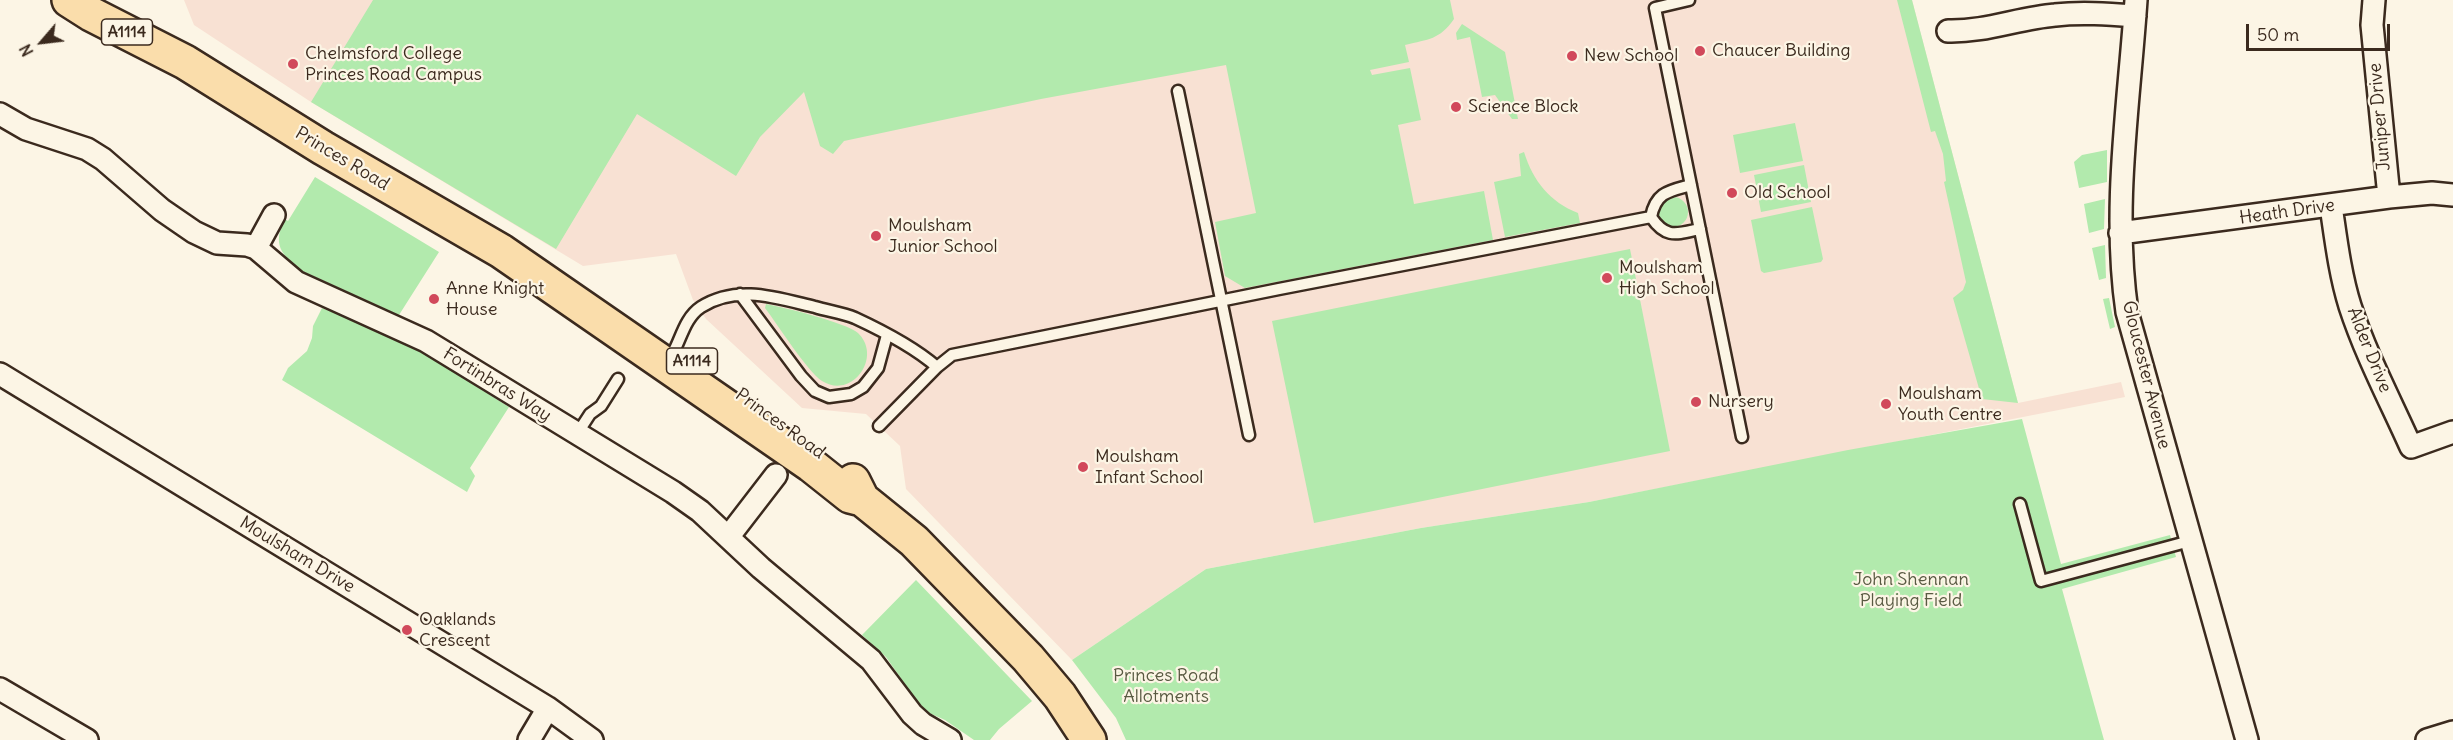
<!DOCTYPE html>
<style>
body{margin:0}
#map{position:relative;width:2453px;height:740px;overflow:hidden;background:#fcf5e5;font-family:Delius,sans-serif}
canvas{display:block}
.north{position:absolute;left:12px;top:12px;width:60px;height:60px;-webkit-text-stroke:4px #fcf5e5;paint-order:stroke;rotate:242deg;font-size:16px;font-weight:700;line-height:24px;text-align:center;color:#3b2a1e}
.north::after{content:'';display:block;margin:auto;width:21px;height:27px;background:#3b2a1e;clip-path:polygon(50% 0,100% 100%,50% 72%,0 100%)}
.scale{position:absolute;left:2246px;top:24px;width:144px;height:27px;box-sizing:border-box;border:3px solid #3b2a1e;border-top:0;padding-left:8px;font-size:18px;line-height:21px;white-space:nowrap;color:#3b2a1e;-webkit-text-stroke:4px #fcf5e5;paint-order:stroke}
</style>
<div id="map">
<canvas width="2453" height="740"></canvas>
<div class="north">N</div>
<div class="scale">50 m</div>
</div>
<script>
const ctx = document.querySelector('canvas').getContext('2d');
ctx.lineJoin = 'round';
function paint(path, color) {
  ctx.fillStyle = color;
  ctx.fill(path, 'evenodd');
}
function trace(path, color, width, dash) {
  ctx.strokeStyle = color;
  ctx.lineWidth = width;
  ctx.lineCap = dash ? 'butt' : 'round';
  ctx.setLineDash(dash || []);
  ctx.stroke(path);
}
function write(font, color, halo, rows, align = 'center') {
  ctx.font = font + ' Delius,sans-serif';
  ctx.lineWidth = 4.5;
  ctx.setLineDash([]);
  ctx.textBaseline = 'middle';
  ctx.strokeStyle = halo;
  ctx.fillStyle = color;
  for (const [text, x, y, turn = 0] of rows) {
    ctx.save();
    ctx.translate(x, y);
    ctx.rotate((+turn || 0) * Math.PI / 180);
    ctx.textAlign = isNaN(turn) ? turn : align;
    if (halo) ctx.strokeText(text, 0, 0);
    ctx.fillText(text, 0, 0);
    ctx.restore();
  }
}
paint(new Path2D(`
 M184 0H1912L2018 403 2121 382 2125 397 1589 502 1421 528 1206 569 1072 660 906 489 900 446 866 414 802 408 706 319 693 300 676 254 583 266 311 102 194 25Z`), '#f8e1d3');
paint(new Path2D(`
 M373 0H1450L1454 19C1439 40 1429 39 1405 45L1409 62 1370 70 1372 75 1410 68 1421 120 1398 125 1414 204 1484 191 1493 240 1245 288 1225 276 1215 222 1256 213 1226 65 1041 99 844 141 833 154 820 146 804 92 760 137 736 176 637 114 556 249 311 102Z
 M1897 0H1912L2018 403 1982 399 1953 298 1963 290 1966 282 1944 182 1946 181 1943 154 1935 131 1931 132Z
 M1462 24 1505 52 1518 119H1512L1495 95 1482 97 1470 37 1457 40 1456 33Z
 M1795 123 1803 161 1740 173 1733 135Z
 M2107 150V182L2079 188 2074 162 2082 155Z
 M1524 152C1533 181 1550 202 1578 213L1580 223 1505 237 1494 182 1521 176 1519 154Z
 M1804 165 1811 202 1761 212 1754 175Z
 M315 177 439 252 399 315 300 270C281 254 272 244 285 219L288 221Z
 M1658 212a15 15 0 1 1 30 0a15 15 0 1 1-30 0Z
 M2105 199 2104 229 2089 233 2084 204Z
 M1812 207 1823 259 1821 262 1764 273 1761 271 1751 220Z
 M2105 245 2106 278 2099 280 2092 248Z
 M1630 249 1670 451 1314 523 1272 321Z
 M2109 298 2115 327 2110 329 2103 299Z
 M766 304C783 307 847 323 858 333 883 357 852 400 822 381 807 371 778 325 765 308Z
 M322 308 387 334 417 349 509 407 470 468 475 476 467 492 282 380 288 368 307 351 312 338 313 326Z
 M2022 419 2061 564 2170 535 2176 557 2062 589 2104 740H1126L1116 718 1072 660 1206 569 1421 528 1589 502 1848 450Z
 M916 580 1032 701 999 729 990 740H974L945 720 929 713 916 700 886 657 862 635Z`), '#b2eaad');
const service = new Path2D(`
 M1689 0 1655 8 1742 437
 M1178 91 1249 435
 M1691 185C1669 191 1656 192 1651 217 1666 239 1676 234 1700 229
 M740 294 801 376 815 391 829 397 851 394 863 387 878 368 887 335
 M675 349C682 335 686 317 701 307 737 284 777 298 815 307 828 311 843 313 855 318 883 331 914 347 937 367
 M879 426 937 367 952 355 1279 289 1651 217
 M577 434 590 414 601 406 618 379
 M2020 504 2041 581 2190 541`);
const minor = new Path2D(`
 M2136 0C2129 104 2112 208 2127 312L2247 740
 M2374 0 2372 25 2389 197
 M1948 31C1985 32 2019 18 2055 15 2081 12 2108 14 2135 16
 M0 114 26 129 87 149 103 159 162 210 194 232 217 243 247 245 256 248 296 282 426 341 673 492 700 511 761 568 871 660 912 714 923 724 950 740
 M2331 206C2336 240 2340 274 2350 306 2366 355 2390 400 2411 447L2453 432
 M2120 233 2389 197 2432 193 2453 195
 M256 248 274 215
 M0 374 548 708 592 740
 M729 536 776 475
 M0 689 87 740
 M529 740 548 708
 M2427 740 2453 732`);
const primary = new Path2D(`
 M69 0 91 14 185 62 323 148 501 251 811 465 850 496 862 499
 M853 481 862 499 914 541 1028 658 1060 696 1089 740`);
trace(service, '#3b2a1e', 15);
trace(minor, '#3b2a1e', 26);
trace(primary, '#3b2a1e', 38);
trace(service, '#fcf5e5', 10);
trace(minor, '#fcf5e5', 21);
trace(primary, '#faddab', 33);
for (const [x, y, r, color] of [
 [1700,51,6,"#d1495b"],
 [1572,56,6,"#d1495b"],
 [293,64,6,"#d1495b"],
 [1456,107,6,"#d1495b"],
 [1732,193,6,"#d1495b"],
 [876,236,6,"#d1495b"],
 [1607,278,6,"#d1495b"],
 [434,299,6,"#d1495b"],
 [1696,402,6,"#d1495b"],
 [1886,404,6,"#d1495b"],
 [1083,467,6,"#d1495b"],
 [407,630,6,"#d1495b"]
]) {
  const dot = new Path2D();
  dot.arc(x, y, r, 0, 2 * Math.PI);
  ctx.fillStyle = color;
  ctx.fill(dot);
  trace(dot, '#fcf5e5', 2);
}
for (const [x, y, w] of [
 [127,32,51],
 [692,361,51]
]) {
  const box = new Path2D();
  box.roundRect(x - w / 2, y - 13, w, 26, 4.5);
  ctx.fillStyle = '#fcf5e5';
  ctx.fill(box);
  trace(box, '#3b2a1e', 1.5);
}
write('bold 16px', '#3b2a1e', null, [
 ["A1114",127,32],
 ["A1114",692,361]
]);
write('18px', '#3b2a1e', '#fcf5e5', [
 ["Chaucer Building",1712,51],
 ["Chelmsford College",305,54],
 ["Princes Road Campus",305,75],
 ["New School",1584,56],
 ["Science Block",1468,107],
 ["Old School",1744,193],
 ["Moulsham",888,226],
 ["Junior School",888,247],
 ["Moulsham",1619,268],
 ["High School",1619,289],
 ["Anne Knight",446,289],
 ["House",446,310],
 ["Moulsham",1898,394],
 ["Youth Centre",1898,415],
 ["Nursery",1708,402],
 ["Moulsham",1095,457],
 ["Infant School",1095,478],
 ["Oaklands",419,620],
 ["Crescent",419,641]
], 'left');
write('18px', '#3b2a1e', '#fcf5e5', [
 ["Juniper Drive",2380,117,-95],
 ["Princes Road",342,159,31],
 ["Heath Drive",2287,212,-8],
 ["Alder Drive",2369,350,68],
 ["Gloucester Avenue",2146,375,76],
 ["Fortinbras Way",497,385,32],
 ["Princes Road",780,424,36],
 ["Moulsham Drive",297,555,31]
]);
write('18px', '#595a42', '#fcf5e5', [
 ["John Shennan",1911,580],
 ["Playing Field",1911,601],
 ["Princes Road",1166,676],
 ["Allotments",1166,697]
]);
</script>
